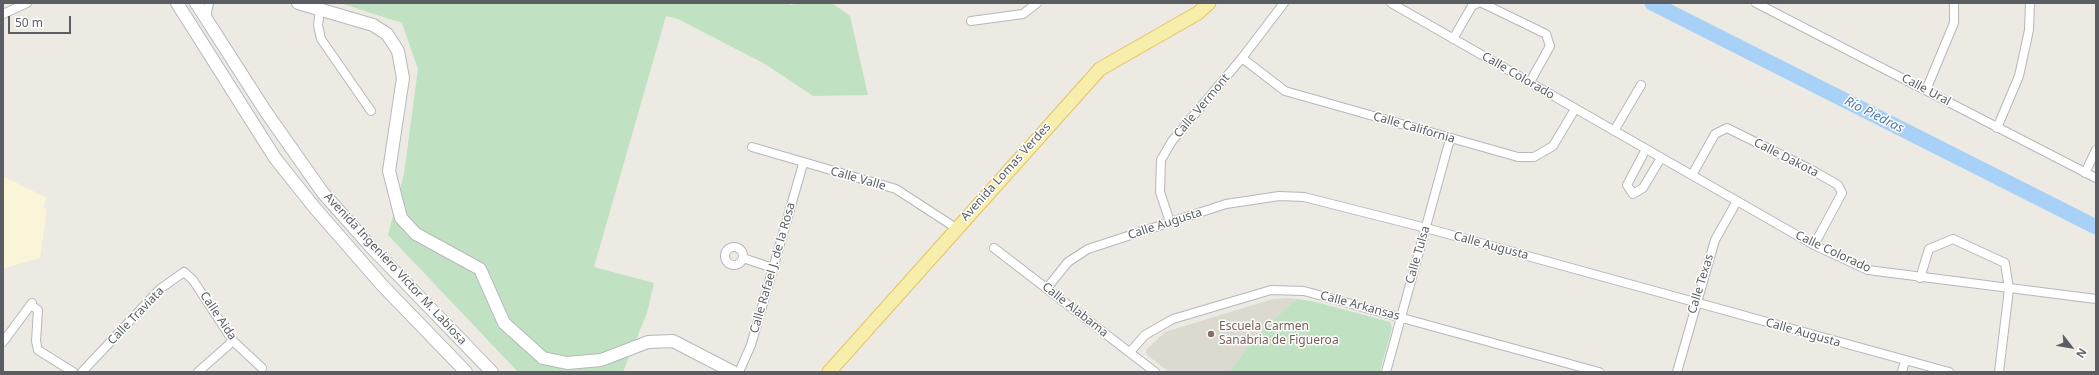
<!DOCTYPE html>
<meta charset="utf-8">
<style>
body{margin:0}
#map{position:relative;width:2099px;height:375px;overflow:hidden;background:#eceae2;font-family:"Noto Sans",sans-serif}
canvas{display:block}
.frame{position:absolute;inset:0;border:4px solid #5a5d62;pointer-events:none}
.north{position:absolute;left:2051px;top:327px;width:40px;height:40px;-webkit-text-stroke:3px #fff;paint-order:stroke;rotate:121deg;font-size:11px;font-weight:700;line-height:16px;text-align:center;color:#5a5d62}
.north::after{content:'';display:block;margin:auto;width:14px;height:18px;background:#5a5d62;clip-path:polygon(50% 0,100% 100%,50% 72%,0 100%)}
.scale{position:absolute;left:8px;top:16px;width:63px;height:18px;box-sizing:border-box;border:2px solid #5a5d62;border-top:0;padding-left:5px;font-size:12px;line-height:14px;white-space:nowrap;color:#5a5d62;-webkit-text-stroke:3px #fff;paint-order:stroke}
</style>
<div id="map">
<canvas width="2099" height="375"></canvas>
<div class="frame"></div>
<div class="north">N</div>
<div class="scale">50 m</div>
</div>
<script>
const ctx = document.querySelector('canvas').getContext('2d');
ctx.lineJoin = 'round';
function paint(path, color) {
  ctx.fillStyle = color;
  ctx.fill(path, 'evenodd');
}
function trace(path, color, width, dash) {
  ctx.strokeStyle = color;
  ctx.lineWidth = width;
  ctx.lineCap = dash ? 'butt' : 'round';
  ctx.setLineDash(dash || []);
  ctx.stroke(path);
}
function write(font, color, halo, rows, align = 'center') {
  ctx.font = font + ' "Noto Sans",sans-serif';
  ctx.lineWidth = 3;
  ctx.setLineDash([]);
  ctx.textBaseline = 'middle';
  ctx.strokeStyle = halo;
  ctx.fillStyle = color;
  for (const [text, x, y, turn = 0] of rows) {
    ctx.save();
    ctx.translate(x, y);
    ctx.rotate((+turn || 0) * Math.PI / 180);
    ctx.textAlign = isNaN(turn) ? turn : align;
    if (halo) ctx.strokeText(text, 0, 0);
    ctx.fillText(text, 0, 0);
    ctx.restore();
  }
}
paint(new Path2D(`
 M3 176 47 198 43 207 47 209 40 258 5 268 3 271Z`), '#faf4d9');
paint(new Path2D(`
 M1288 298 1296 299 1256 336 1229 372H1169L1147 355 1146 350 1165 332 1273 299Z`), '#dcd9d0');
paint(new Path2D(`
 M340 3H786L791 5 797 3H832L850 16 868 95 813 96 765 64 678 19 666 16 594 267 654 283 647 313 623 372H518L388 235 404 174 418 69 402 23Z
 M1296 299 1312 301 1390 322 1392 328 1380 372H1229L1256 336Z`), '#c1e2c2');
trace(new Path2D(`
 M1652 3 2096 227`), '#a7d1f7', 15);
const street = new Path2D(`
 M1391 3 1814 245 1868 270 2096 299
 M1482 3 1546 34 1550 46 1530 82
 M1756 3 2096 178
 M320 9 318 25 321 39 371 111
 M3 14 27 3
 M206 18 209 3
 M971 21 1023 14 1037 3
 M1453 39 1472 6 1478 3
 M1242 58 1285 91 1518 157H1534L1553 146 1575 109
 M1926 90 1954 23V3
 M1997 128 2019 76 2029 30 2030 3
 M1614 131 1641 85
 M752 147 896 189 956 228
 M1646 149 1627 185 1633 194 1643 188 1661 158
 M2085 173 2096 150
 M1692 175 1715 134 1727 128 1812 170 1838 185 1842 193 1814 245
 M1170 222 1160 192 1161 160 1172 141 1242 58 1284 3
 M725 256a9 9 0 1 1 18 0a9 9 0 1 1-18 0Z
 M994 248 1155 372
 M743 258 773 268
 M1920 278 1929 249 1953 239 2005 263 2009 289 1999 372
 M1047 288 1068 262 1088 249 1226 204 1279 196 1304 197 1426 228 1949 372
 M31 305 38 310 36 341 38 350 73 372
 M3 342 32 303
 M1130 352 1145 335 1173 319 1271 290 1304 291 1599 372
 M82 372 160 289 184 272 193 280 233 341 262 368
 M198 372 233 341
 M739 372 751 345 803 164
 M1386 372 1450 139
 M1677 372 1715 240 1737 201
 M1902 372 1905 361`);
const secondary = new Path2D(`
 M177 3 275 158 314 207 382 285 466 372
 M196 3 266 112 323 193 371 247 492 372
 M298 3 373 25 387 34 398 51 403 78 389 171 401 218 416 234 480 269 504 323 543 358 567 363 601 360 648 342 673 341 733 372`);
const primary = new Path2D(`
 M829 372 1100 69 1198 13 1209 3`);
trace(street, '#b5b7bb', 10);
trace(secondary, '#b6b8bd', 14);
trace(primary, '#e4c463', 15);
trace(street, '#fff', 8);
trace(secondary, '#fff', 12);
trace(primary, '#f7eeac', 13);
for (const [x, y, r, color] of [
 [1211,334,4,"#8d6e63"]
]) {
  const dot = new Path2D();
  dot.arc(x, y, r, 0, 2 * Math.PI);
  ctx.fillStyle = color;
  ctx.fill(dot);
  trace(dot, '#fff', 1.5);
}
write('12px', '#5a5d62', '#fff', [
 ["Calle Colorado",1518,76,30],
 ["Calle Ural",1926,90,28],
 ["Calle Vermont",1202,106,-50],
 ["Calle California",1414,128,16],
 ["Calle Dakota",1786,158,27],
 ["Avenida Lomas Verdes",1006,172,-48],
 ["Calle Valle",858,179,16],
 ["Calle Augusta",1165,224,-18],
 ["Calle Augusta",1491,246,15],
 ["Calle Colorado",1833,252,25],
 ["Calle Tulsa",1418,255,-74],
 ["Calle Rafael J. de la Rosa",773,268,-74],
 ["Avenida Ingeniero Víctor M. Labiosa",395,269,47],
 ["Calle Texas",1701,284,-73],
 ["Calle Arkansas",1360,306,15],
 ["Calle Alabama",1075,310,38],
 ["Calle Traviata",136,316,-46],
 ["Calle Aida",218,316,56],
 ["Calle Augusta",1803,333,16]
]);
write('12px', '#785e54', '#fff', [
 ["Escuela Carmen",1219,327],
 ["Sanabria de Figueroa",1219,341]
], 'left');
write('italic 13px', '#4a78af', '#fff', [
 ["Río Piedras",1874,115,27]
]);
</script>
